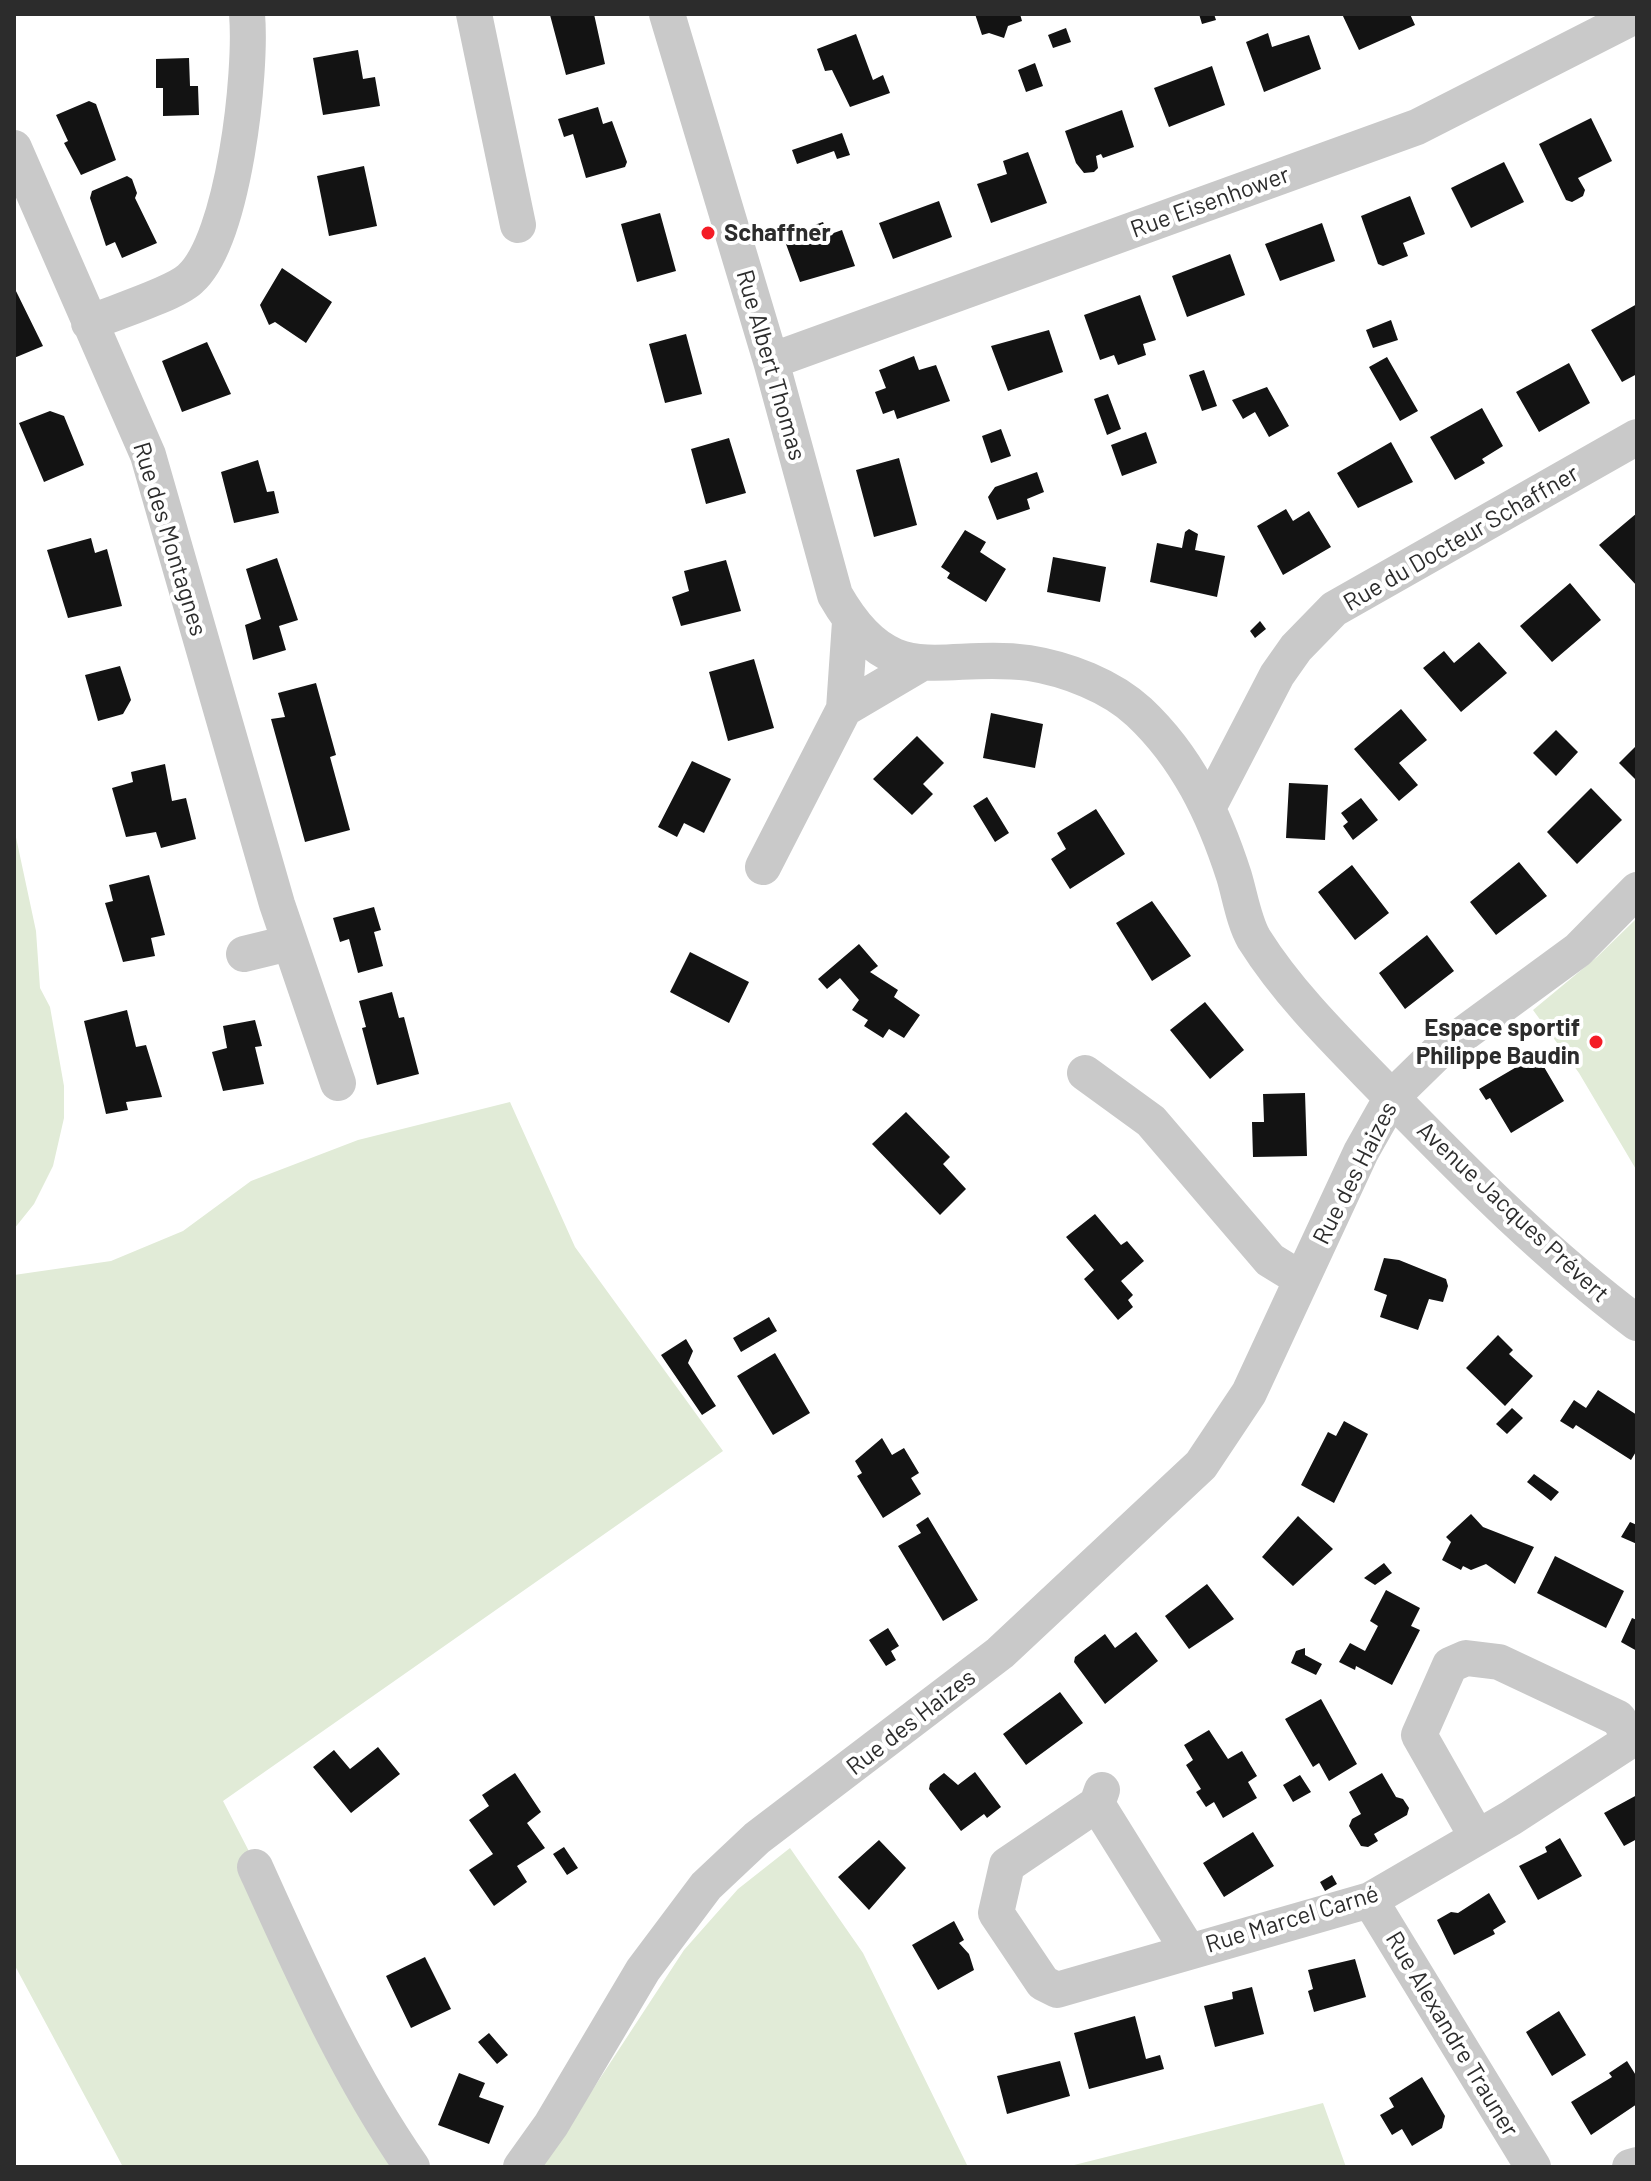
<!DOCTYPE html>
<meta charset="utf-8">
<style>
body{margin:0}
#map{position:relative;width:1651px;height:2181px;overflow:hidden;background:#fff;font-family:Barlow,sans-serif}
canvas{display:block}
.frame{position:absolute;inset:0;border:16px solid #2c2c2c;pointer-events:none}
</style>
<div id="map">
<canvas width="1651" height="2181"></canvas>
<div class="frame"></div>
</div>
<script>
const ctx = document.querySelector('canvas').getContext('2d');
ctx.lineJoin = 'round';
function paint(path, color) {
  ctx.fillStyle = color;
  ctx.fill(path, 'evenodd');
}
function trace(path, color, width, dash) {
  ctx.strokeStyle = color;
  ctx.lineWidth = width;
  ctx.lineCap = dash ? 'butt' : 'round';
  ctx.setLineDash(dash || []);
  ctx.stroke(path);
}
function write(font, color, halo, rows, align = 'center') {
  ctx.font = font + ' Barlow,sans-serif';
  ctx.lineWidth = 8;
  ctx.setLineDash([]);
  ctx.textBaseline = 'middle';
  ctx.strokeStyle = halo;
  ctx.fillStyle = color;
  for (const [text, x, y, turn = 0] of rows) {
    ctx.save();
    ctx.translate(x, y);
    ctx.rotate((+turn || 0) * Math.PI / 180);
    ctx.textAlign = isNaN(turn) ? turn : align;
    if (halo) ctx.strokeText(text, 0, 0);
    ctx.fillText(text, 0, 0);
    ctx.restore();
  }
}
paint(new Path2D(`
 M14 828 36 931 40 988 50 1007 64 1086V1118L53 1166 34 1204 14 1229Z
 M1637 918V1171L1579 1073 1533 1010 1597 957Z
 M510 1102 575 1247 723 1451 223 1801 412 2167H123L14 1964V1275L111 1261 183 1231 251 1181 358 1140Z
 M790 1848 863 1953 968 2167H542L684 1950 738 1889Z
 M1323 2103 1346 2167H1066Z`), '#e1ebd7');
paint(new Path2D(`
 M594 14 605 64 566 75 550 15Z
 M975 14H1020L1022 21 1008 26 1004 38 989 33 982 35Z
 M1199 14H1214L1216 20 1202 24Z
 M1342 14H1410L1415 25 1359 50Z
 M1066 28 1071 42 1053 48 1048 35Z
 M1268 33 1272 47 1309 35 1321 69 1264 92 1246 42Z
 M856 34 873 80 883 75 890 93 850 107 832 70 825 71 817 49Z
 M358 50 363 79 375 77 380 106 323 115 313 58Z
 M189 58 190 86H198L199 115 163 116V88H156V59Z
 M1035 63 1043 86 1026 92 1018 70Z
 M1212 66 1225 105 1169 127 1154 88Z
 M89 101 96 104 116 160 81 175 64 143 68 141 56 115Z
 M598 107 603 124 612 121 627 162 625 167 586 178 573 134 564 137 558 119Z
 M1122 110 1134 147 1103 158 1101 154 1096 156 1098 168 1094 172 1084 173 1076 163 1065 131Z
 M1591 118 1612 161 1578 178 1585 190 1583 196 1572 202 1566 200 1539 144Z
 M842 133 850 155 837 159 834 151 797 164 792 150Z
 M1028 152 1047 203 991 223 977 184 1007 174 1003 161Z
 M1504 162 1524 202 1471 228 1451 188Z
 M364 166 377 226 329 236 317 176Z
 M127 176 132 179 137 193 135 198 157 243 122 258 115 242 106 246 90 198 92 191Z
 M1410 196 1425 234 1403 243 1408 256 1383 266 1378 264 1361 216Z
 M939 201 952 237 893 259 879 223Z
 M660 213 676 271 637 282 621 224Z
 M823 222 828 235 842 230 855 266 800 282 783 236Z
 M1322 223 1335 261 1280 281 1265 244Z
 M1230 254 1245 295 1187 317 1172 276Z
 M282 268 332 302 306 343 275 322 269 325 260 305Z
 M14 287 43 346 14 358Z
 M1140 295 1156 340 1143 344 1146 355 1118 365 1114 355 1100 360 1084 315Z
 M1637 304V374L1622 382 1591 330Z
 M1391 320 1398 340 1373 348 1366 330Z
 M1049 330 1063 372 1008 391 991 346Z
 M686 334 702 394 665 403 649 344Z
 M207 342 231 394 182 412 162 361Z
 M914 356 919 370 936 365 950 401 897 419 894 410 883 414 875 392 886 388 879 370Z
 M1387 357 1418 411 1400 421 1369 367Z
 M1569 363 1590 403 1539 432 1516 392Z
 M1204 370 1217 406 1202 411 1189 375Z
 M1267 387 1289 426 1269 437 1255 412 1243 419 1232 400Z
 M1108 394 1121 429 1107 435 1094 399Z
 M1482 408 1503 446 1482 459 1485 463 1455 480 1430 437Z
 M50 411 64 416 84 465 44 482 19 423Z
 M1001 429 1011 456 991 463 982 436Z
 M1146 432 1157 463 1122 476 1111 445Z
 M729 438 746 493 706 504 691 449Z
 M1391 442 1413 482 1358 508 1337 473Z
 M899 458 917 525 874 537 856 470Z
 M258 460 267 492 274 491 279 513 234 523 221 472Z
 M1037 472 1044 492 1027 499 1030 509 997 520 988 497 995 487Z
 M1286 509 1293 521 1309 511 1331 547 1283 575 1257 526Z
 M1637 513V586L1599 545Z
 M1189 529 1198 534 1195 550 1225 556 1217 597 1150 582 1157 543 1182 548 1185 532Z
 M965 530 986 542 980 552 1006 569 986 602 947 578 950 573 941 567Z
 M91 538 95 553 107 549 122 606 68 618 47 550Z
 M1053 557 1106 567 1100 602 1047 592Z
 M277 558 298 620 279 626 286 650 253 660 245 625 261 619 246 569Z
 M726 560 741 611 681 626 672 597 689 591 684 571Z
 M1570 583 1601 620 1552 662 1520 626Z
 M1260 621 1266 629 1255 638 1250 631Z
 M1479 642 1507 673 1461 712 1423 668 1444 651 1454 663Z
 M754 659 774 728 728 741 709 672Z
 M120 666 131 700 123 714 98 721 85 675Z
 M316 683 336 755 330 757 350 830 305 842 271 719 285 717 278 693Z
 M1401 709 1427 740 1399 763 1418 785 1399 801 1354 749Z
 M991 713 1043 724 1035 768 983 758Z
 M1556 730 1578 752 1556 776 1533 753Z
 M917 736 944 763 923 784 933 794 912 815 873 779Z
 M1637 745V781L1619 763Z
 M692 761 731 779 704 833 684 823 677 837 658 827Z
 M165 764 172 801 186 798 196 839 161 848 156 832 126 837 112 788 133 782 131 772Z
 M1289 783 1328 785 1325 840 1286 838Z
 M1591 788 1622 820 1577 864 1547 832Z
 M987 797 1009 833 995 842 973 806Z
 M1361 798 1378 820 1353 840 1343 826 1348 822 1341 813Z
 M1096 809 1125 854 1070 889 1051 859 1066 849 1057 833Z
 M1519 862 1547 896 1496 935 1470 902Z
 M1352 865 1389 913 1355 940 1318 892Z
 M149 875 165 935 151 938 155 956 123 962 105 903 113 901 109 885Z
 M1152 901 1191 956 1152 981 1116 923Z
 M374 907 381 930 374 932 383 966 358 973 349 939 340 942 333 918Z
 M1427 935 1454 971 1405 1009 1379 973Z
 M859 944 878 966 870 972 898 990 894 997 920 1015 904 1038 889 1029 883 1038 864 1026 868 1020 852 1010 859 1000 840 978 827 989 818 979Z
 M690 952 749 982 729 1023 670 992Z
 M392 992 399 1018 404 1017 419 1074 377 1085 362 1028 366 1027 359 1001Z
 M1205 1002 1244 1050 1210 1079 1170 1030Z
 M127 1010 136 1047 146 1045 162 1097 126 1102 128 1110 106 1114 84 1021Z
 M255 1020 262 1046 255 1047 264 1084 223 1091 212 1052 227 1048 223 1026Z
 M1537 1055 1564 1101 1511 1133 1490 1098 1486 1100 1479 1089Z
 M1305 1093 1307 1156 1253 1157 1252 1122H1264L1263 1094Z
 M906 1112 950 1157 943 1164 966 1189 940 1215 872 1144Z
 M1095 1214 1121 1245 1127 1241 1144 1261 1121 1281 1133 1295 1128 1300 1133 1307 1118 1320 1084 1279 1094 1270 1066 1237Z
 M1384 1258 1399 1260 1446 1279 1448 1286 1443 1302 1429 1299 1418 1330 1380 1317 1387 1295 1374 1290Z
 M769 1317 777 1331 741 1352 733 1338Z
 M1498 1335 1513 1350 1509 1354 1533 1376 1505 1406 1466 1368Z
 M686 1339 693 1351 688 1363 716 1406 702 1415 661 1355Z
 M775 1353 810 1413 773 1435 737 1376Z
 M1598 1390 1637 1415V1450L1631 1460 1576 1425 1573 1429 1560 1421 1574 1400 1586 1408Z
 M1512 1408 1523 1418 1507 1434 1496 1424Z
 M1344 1421 1368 1434 1334 1503 1301 1485 1328 1432 1336 1436Z
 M882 1438 892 1455 904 1448 919 1473 911 1478 921 1494 883 1518 857 1476 862 1473 855 1461Z
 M1534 1474 1559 1492 1551 1501 1527 1482Z
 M1471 1514 1483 1527 1534 1547 1515 1584 1486 1564 1471 1570 1463 1566 1461 1570 1442 1560 1451 1542 1446 1537Z
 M1298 1516 1333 1549 1293 1586 1262 1557Z
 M928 1517 978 1600 943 1621 898 1546 921 1533 916 1525Z
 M1630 1522 1637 1525V1544L1621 1537Z
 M1555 1556 1624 1591 1606 1628 1537 1593Z
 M1384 1563 1392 1573 1375 1585 1364 1578Z
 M1207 1584 1234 1619 1189 1649 1165 1616Z
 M1386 1590 1420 1608 1411 1626 1420 1630 1392 1685 1356 1666 1355 1670 1339 1662 1350 1643 1365 1651 1378 1626 1370 1621Z
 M1632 1618 1637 1620V1651L1621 1642Z
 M888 1628 899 1646 891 1651 896 1660 886 1666 869 1640Z
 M1136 1632 1158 1661 1105 1704 1074 1662 1075 1657 1105 1634 1115 1648Z
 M1305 1648V1655L1322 1664 1316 1675 1291 1663 1296 1651Z
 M1060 1692 1083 1723 1026 1765 1003 1734Z
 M1321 1699 1357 1764 1329 1781 1319 1763 1313 1767 1285 1719Z
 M1209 1730 1228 1759 1242 1751 1257 1776 1248 1782 1257 1798 1223 1818 1214 1802 1206 1807 1196 1792 1201 1789 1186 1765 1193 1760 1184 1745Z
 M378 1747 400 1774 351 1813 313 1767 334 1750 350 1769Z
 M975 1772 1001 1807 987 1818 984 1814 961 1831 929 1789 930 1784 944 1773 958 1785Z
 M515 1773 541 1812 527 1823 545 1848 517 1866 527 1882 494 1906 469 1870 493 1854 469 1820 489 1806 482 1795Z
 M1382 1773 1396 1797 1403 1799 1409 1808 1407 1815 1374 1834 1378 1841 1368 1847 1361 1846 1349 1826 1352 1819 1361 1814 1349 1792Z
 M1300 1775 1311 1792 1293 1802 1283 1785Z
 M1637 1795V1839L1624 1846 1604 1813Z
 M1253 1832 1274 1866 1224 1897 1203 1863Z
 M1560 1838 1582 1876 1538 1900 1519 1866 1547 1852 1545 1847Z
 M879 1840 906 1868 869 1910 838 1877Z
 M564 1847 578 1868 567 1875 553 1854Z
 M1332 1875 1337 1884 1325 1891 1320 1882Z
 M1489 1893 1506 1922 1493 1930 1495 1934 1454 1955 1437 1920 1451 1912 1458 1913Z
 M954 1921 964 1940 959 1943 969 1954 974 1970 938 1990 912 1945Z
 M425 1957 451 2009 411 2028 386 1976Z
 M1355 1959 1366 1997 1314 2012 1308 1991 1313 1989 1308 1970Z
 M1252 1987 1264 2034 1215 2047 1204 2006 1233 1999 1232 1992Z
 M1559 2011 1586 2055 1552 2076 1526 2032Z
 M1135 2016 1146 2059 1160 2055 1164 2069 1089 2089 1074 2033Z
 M489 2033 508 2055 497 2064 478 2042Z
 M1060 2061 1070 2096 1007 2114 997 2076Z
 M1627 2061 1637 2077V2104L1591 2135 1571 2102 1612 2077 1609 2073Z
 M459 2073 485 2083 479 2097 504 2106 489 2144 438 2125Z
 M1422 2077 1445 2116 1442 2128 1412 2146 1402 2129 1392 2135 1380 2115 1394 2107 1389 2098Z`), '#131313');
trace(new Path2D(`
 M474 14 518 225
 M667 14 771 361 835 595C892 695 941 651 1029 663 1067 669 1111 686 1139 712 1187 757 1214 814 1234 876 1240 896 1244 922 1254 939 1291 998 1345 1049 1393 1099 1470 1178 1548 1256 1637 1323
 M14 148 148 455 277 904 338 1083
 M89 323C113 313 174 294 190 279 234 240 252 72 247 14
 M771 361 1417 127 1637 15
 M844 709 922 663
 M1209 806 1277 675 1296 648 1334 609 1637 437
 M763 867 844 709 850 622
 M244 954 289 943
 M1085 1073 1151 1121 1270 1260 1301 1279
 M1102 1790 1097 1804 1189 1952 1370 1900 1511 1818 1637 1736
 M1097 1804 1007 1865 996 1913 1043 1983 1057 1990 1189 1952
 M1477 1837 1419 1735 1450 1665 1466 1658 1499 1662 1618 1718 1632 1739
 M255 1867C301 1969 348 2075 412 2167
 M1370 1900 1533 2167
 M521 2167 551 2125 643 1970 706 1886 757 1838 1000 1653 1201 1465 1249 1393 1361 1152 1392 1097 1436 1054 1578 950 1637 890
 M1630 2167 1637 2165`), '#c9c9c9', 36);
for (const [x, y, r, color] of [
 [708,233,8,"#f41c26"],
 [1596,1042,8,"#f41c26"]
]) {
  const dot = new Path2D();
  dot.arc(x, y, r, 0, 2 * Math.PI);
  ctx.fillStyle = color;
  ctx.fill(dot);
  trace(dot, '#fff', 3);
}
write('24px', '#2c2c2c', '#fff', [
 ["Rue Eisenhower",1210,202,-20],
 ["Rue Albert Thomas",771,365,74],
 ["Rue du Docteur Schaffner",1461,538,-30],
 ["Rue des Montagnes",170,539,73],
 ["Rue des Haizes",1355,1173,-63],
 ["Avenue Jacques Prévert",1513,1212,43],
 ["Rue des Haizes",911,1722,-38],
 ["Rue Marcel Carné",1292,1919,-17],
 ["Rue Alexandre Trauner",1452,2034,59]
]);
write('bold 24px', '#2c2c2c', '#fff', [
 ["Schaffner",724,233],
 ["Espace sportif",1580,1028,"right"],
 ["Philippe Baudin",1580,1056,"right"]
], 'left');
</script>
